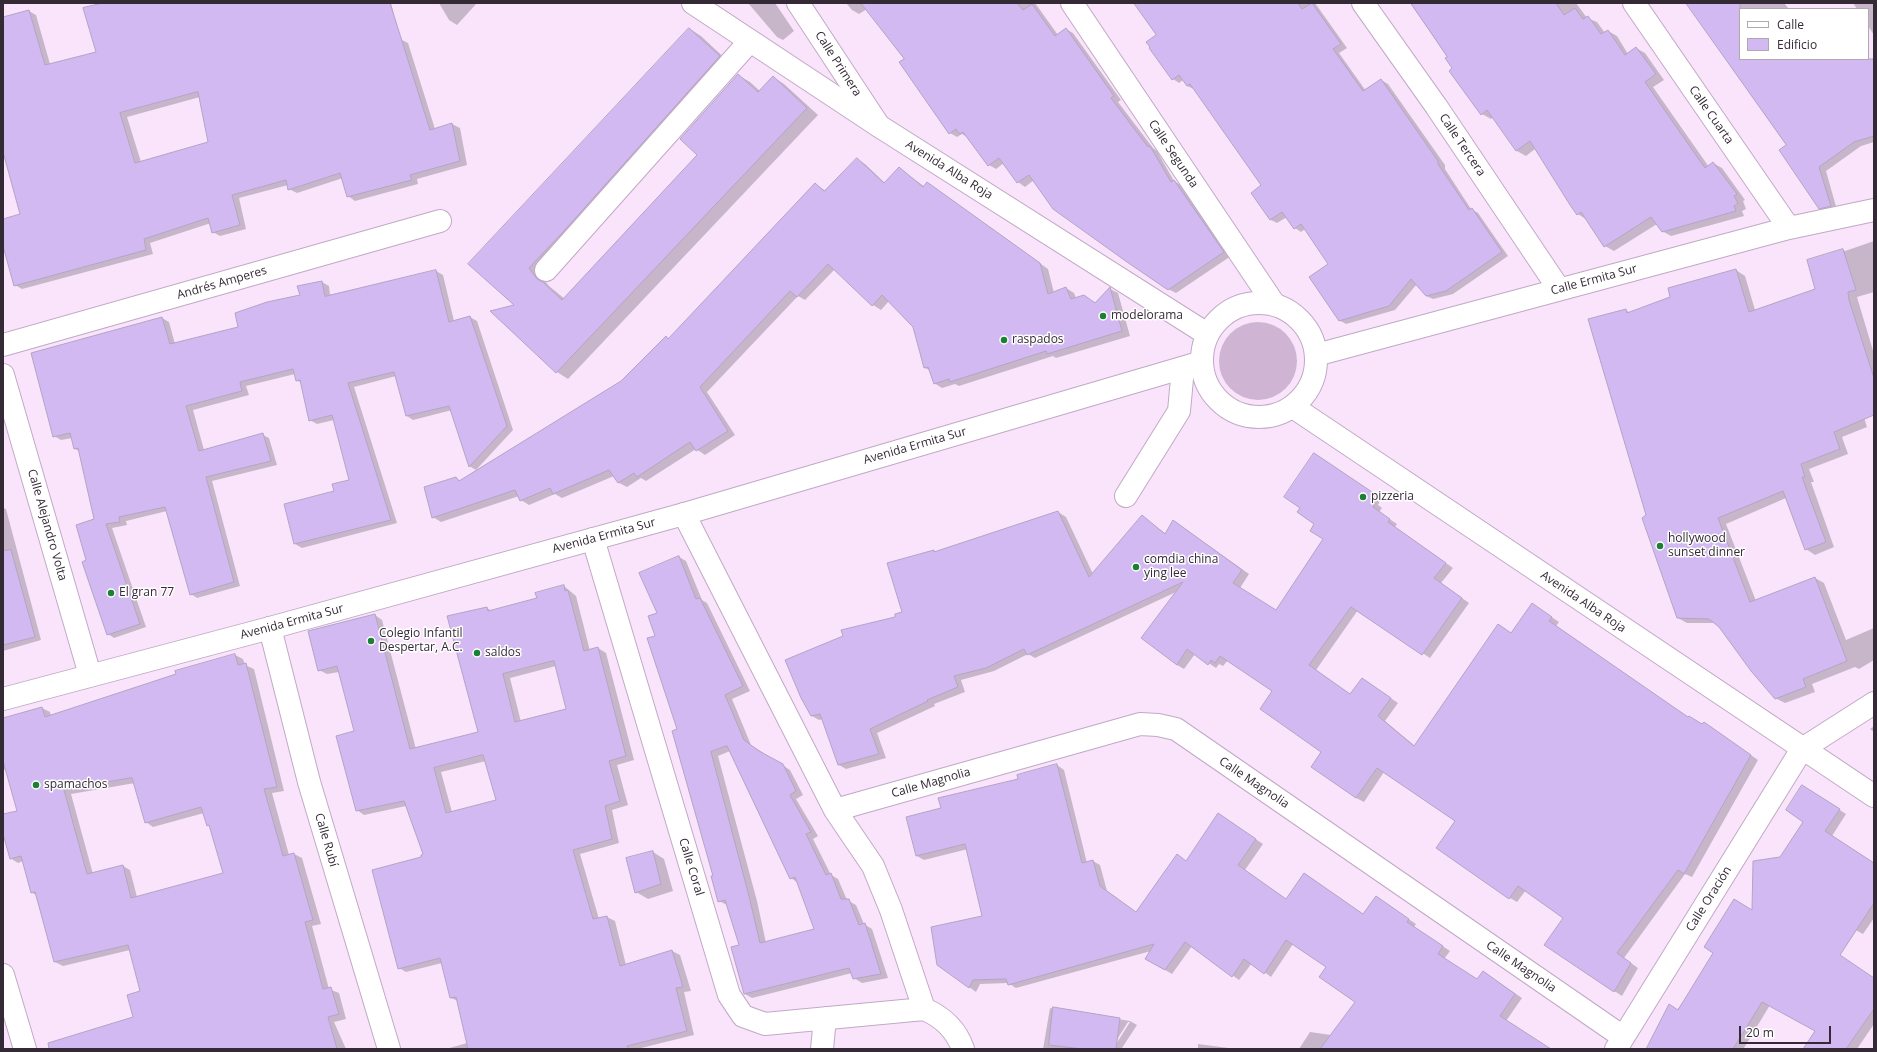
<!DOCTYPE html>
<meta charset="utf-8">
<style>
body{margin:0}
#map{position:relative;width:1877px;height:1052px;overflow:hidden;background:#f9e4fc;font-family:"Open Sans",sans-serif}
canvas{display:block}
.frame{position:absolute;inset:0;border:4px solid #342a36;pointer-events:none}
.legend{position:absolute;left:1739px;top:8px;width:130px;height:52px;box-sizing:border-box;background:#fff;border:1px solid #aeaaaf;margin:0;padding:5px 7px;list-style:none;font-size:12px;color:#342a36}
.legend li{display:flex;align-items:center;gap:8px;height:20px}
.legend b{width:20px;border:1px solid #aeaaaf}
.scale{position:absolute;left:1739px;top:1026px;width:92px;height:18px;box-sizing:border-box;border:2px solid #342a36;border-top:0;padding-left:5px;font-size:12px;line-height:14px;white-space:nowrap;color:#342a36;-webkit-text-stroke:3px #fff;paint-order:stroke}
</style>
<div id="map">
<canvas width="1877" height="1052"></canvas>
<div class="frame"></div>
<ul class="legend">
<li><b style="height:5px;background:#fff"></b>Calle</li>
<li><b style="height:11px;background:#d3b9f1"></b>Edificio</li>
</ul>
<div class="scale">20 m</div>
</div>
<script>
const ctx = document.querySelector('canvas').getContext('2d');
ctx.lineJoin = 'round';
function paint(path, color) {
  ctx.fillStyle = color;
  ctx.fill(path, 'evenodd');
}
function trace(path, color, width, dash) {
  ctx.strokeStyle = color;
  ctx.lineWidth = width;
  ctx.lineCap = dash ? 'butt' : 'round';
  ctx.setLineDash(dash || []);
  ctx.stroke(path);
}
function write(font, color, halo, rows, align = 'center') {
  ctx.font = font + ' "Open Sans",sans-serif';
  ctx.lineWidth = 3;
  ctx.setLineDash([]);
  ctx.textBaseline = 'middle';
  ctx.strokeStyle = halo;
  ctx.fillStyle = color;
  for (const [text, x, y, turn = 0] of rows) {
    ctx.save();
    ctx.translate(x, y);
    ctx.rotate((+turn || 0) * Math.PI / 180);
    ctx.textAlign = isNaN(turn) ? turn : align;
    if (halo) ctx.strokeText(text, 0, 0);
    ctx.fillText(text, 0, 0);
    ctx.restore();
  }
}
paint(new Path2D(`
 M1219 361a39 39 0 1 1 78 0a39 39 0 1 1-78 0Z`), '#cfb4d4');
paint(new Path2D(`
 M107 3H391L400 39 408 43 435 129 452 124 460 128 467 165 417 179 418 184 355 201 348 196 343 178 297 193 289 189 288 185 239 198 246 229 220 236 213 232 211 223 150 243 153 254 22 289 15 285 3 243V220L21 215 3 152V18L29 11 36 15 50 64 97 53ZM200 97 209 143 141 162 127 117Z
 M439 3H477L457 25 449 20Z
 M748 3H775L794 31 783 40 777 37Z
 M846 3H1035L1058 35 1066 29 1073 33 1121 100 1118 102 1153 148 1157 151 1174 181 1181 185 1231 256 1176 293 1168 289 1034 180 1025 187 1018 182 1004 163 996 169 989 165 967 137 962 134 957 137 950 133 905 59 867 9 859 14 852 10Z
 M1135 3H1315L1347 48 1339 53 1366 91 1381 80 1388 84 1445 165V169L1471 209 1478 213 1508 256 1453 294 1433 299 1426 296 1417 284 1395 310 1346 324 1339 320 1329 264 1305 229 1301 232 1295 228 1287 217 1277 223 1271 220 1252 193 1263 185 1194 89 1187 86 1183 80 1179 83 1173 79 1157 35Z
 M1410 3H1576L1587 18 1597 22 1605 33 1608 31 1617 36 1628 54 1636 48 1645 53 1664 80 1653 87 1709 167 1713 163 1722 168 1745 200 1743 201 1746 209 1742 211 1744 216 1671 236 1662 231 1657 224 1614 251 1605 246 1587 220 1578 214 1535 149 1526 156 1517 151 1493 117 1491 119 1482 114 1448 57Z
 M1687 3H1784L1789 9H1740V59H1827L1874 120V142L1861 146 1826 171 1837 210 1827 212 1820 208 1787 145Z
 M1853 3H1874V35L1868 26V9H1857Z
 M690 29 701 36 731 64 540 275 549 286 565 299 698 155 738 75 750 82 760 91 773 77 784 84 818 115 568 379 557 372 492 312 516 306 470 264Z
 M857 159 865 164 885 183 899 168 925 187 1002 236 1048 269 1054 293 1066 288 1074 293 1076 298 1084 296 1096 303 1110 289 1118 293 1130 336 1056 358 1053 356 959 386 955 384 942 388 934 383 931 371 925 368 914 326 889 301 881 310 873 305 835 269 805 300 798 296 707 392 735 435 705 455 696 449 646 481 641 478 627 487 619 483 614 476 562 498 555 494 529 505 521 500 519 496 441 522 433 517 456 478 460 481 622 382 666 337 669 339 815 184 826 191Z
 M1874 241V292L1857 297 1874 354V404L1861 408 1867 427 1842 437 1848 454 1809 469 1814 482H1811L1834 547 1815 555 1806 549 1786 498 1726 524 1756 601 1815 578 1824 583 1846 640 1874 628V660L1859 669 1855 667 1812 684 1815 692 1785 703 1775 698 1716 623H1687L1678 618 1647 516 1626 310 1630 313 1736 270 1745 276 1755 310 1816 290 1843 250 1845 251Z
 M436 271 443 275 454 321 470 317 477 321 513 430 476 470 469 466 452 410 413 420 407 416 396 376 354 387 397 523 302 548 295 544 336 492 350 480 334 420 317 424 310 420 302 383 296 380 295 374 246 386 249 395 193 410 204 450 263 435 269 438 277 465 212 481 240 586 197 598 191 594 167 511 126 521 127 525 112 528 146 627 114 638 108 634 87 561 95 520 79 451 75 449 72 438 61 440 54 436 162 318 169 322 175 344 239 328 301 296 322 282 329 286 330 295Z
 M1321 458 1381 499 1378 505 1382 508 1379 512 1397 524 1395 527 1453 568 1441 583 1469 603 1430 658 1358 610 1316 670 1350 694 1370 684 1398 703 1385 721 1415 746 1498 625 1512 634 1540 609 1559 622 1556 626 1689 718 1712 728 1758 760 1692 877 1685 874 1624 958 1638 968 1622 996 1545 945 1565 918 1526 890 1517 902 1510 898 1456 821 1384 772 1364 802 1356 798 1312 766 1322 752 1273 691 1228 660 1223 666 1219 664 1216 668 1195 654 1184 669 1177 665 1176 592 1035 658 1028 654 994 671 961 680 965 692 934 704 935 706 877 733 886 758 846 769 839 765 823 719 819 720 812 716 897 618 903 613 934 551 936 552 1058 512 1066 517 1093 574 1142 516 1166 534 1181 526 1249 574 1240 588 1276 611 1324 539 1316 524Z
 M3 508 6 509 41 640 3 651Z
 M679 557 686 561 702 600 707 603 750 691 732 699 751 745 790 770 803 795 796 799 818 836 813 839 831 875 838 879 847 900 856 905 864 924 872 929 888 978 862 983 854 978 852 973 752 998 745 994 732 948 740 946 727 905 719 901 656 636 658 614ZM730 751 791 878 798 883 815 930 766 943 757 901 718 756Z
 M564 586 576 596 590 651 598 648 606 653 634 760 617 765 628 805 612 810 619 843 580 854 599 919 607 917 615 921 626 965 672 951 680 955 691 991 684 992 694 1035 637 1049H446L467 1043 458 1001 451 998 442 963 406 972 399 968 424 855 406 806 364 815 357 810 355 732 339 672 327 674 319 670 375 615 382 620 416 749 479 732 487 608 492 611 538 599ZM556 666 568 710 521 722 510 678ZM486 761 497 801 452 812 441 772Z
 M235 655 243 659 245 665 254 669 284 791 272 793 289 855 294 854 302 858 321 924 312 926 329 989 339 993 346 1019 334 1022 346 1049H85L134 1018 141 992 130 950 63 966 55 962 36 895 31 892 23 861 18 863 10 858 3 831V815L18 811 6 769 3 770V719L42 708 50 712 51 716 177 674 176 671ZM135 783 146 822 153 827 204 813 207 825 211 827 224 874 137 897 130 870 123 866 93 874 71 794Z
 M1874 726V732L1870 729Z
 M1057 765 1064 770 1087 863 1093 861 1100 865 1107 891 1137 913 1226 819 1263 844 1245 870 1287 900 1305 874 1364 915 1376 897 1416 924 1414 927 1450 951 1444 959 1478 980 1484 972 1522 998 1506 1021 1550 1049H1299L1310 1032 1331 1035 1356 1002 1328 966 1293 944 1271 977 1252 963 1239 980 1192 946 1172 974 1146 959 1151 951 1016 988 1008 983 980 984 976 992 938 964 984 917 968 849 924 860 917 856 942 808Z
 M1809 790 1846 814 1832 836 1874 863V918L1863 934 1827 915 1811 941 1874 985V1024L1857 1049H1832L1816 1031 1770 1005 1744 1048 1746 1049H1647L1753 911 1781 858 1805 821Z
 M653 852 664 859 673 891 648 899 636 892Z
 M1050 1008 1130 1021 1137 1025 1122 1048 1127 1049H1113L1130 1022H1128L1111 1049H1043Z
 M1198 1044 1236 1049H1198Z`), '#0003');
const building = new Path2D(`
 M103 3H390L430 130 452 123 460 161 410 175 412 180 347 197 340 173 288 190 286 180 232 195 240 225 212 233 208 218 144 239 146 250 14 286 3 246V219L20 214 3 152V17L29 10 45 65 96 52 83 8ZM198 92 208 142 135 163 120 113Z
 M861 3H1017L1023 10 1032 4 1055 36 1066 28 1114 96 1111 98 1148 147 1150 146 1171 182 1174 180 1224 252 1168 290 1127 262 1053 209 1029 175 1017 183 999 158 988 166 963 132 960 134 956 129 949 134 899 62 904 59Z
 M1134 3H1298L1302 9 1312 3 1341 44 1333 49 1363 91 1381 79 1438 161V164L1469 210 1472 208 1502 252 1446 291 1426 296 1411 279 1389 306 1339 321 1309 277 1328 264 1301 224 1294 229 1282 212 1270 220 1251 193 1261 185 1190 84 1187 86 1179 75 1172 80 1149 48 1150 47 1146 42 1156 35Z
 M1411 3H1556L1564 15 1575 8 1583 19 1588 16 1601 34 1608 30 1625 55 1636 47 1656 74 1645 82 1705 168 1713 162 1737 194 1734 196 1738 203 1734 206 1736 211 1662 232 1651 217 1604 247 1581 212 1577 215 1570 205 1530 141 1516 151 1487 110 1481 115 1449 71 1452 68 1445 58 1447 57Z
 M1686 3H1740V59H1874V136L1854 142 1819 167 1831 206 1819 209 1779 150 1786 145Z
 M689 28 720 56 563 232 529 268 537 279 543 282 562 300 697 155 680 139 738 74 758 92 773 76 807 108 556 373 490 311 514 305 468 264Z
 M857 158 884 183 899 167 923 187 927 182 1040 263 1048 294 1066 287 1071 299 1084 295 1095 303 1110 287 1122 331 1047 354 1046 351 950 382 949 379 934 384 928 367 924 368 913 327 882 295 872 306 828 264 797 297 790 291 700 387 728 431 696 451 690 442 637 477 634 473 618 483 609 470 553 494 550 488 520 501 515 490 432 518 424 487 456 477 459 481 621 381 666 336 668 339 815 183 824 191Z
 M1843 249 1856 290 1848 292 1849 300 1874 378V415L1834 432 1840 449 1801 464 1805 477H1802L1826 542 1805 550 1783 491 1718 518 1750 602 1815 577 1847 661 1803 679 1806 687 1775 699 1751 671 1719 627 1709 619 1677 618 1642 518 1646 515 1588 319 1626 309 1627 313 1670 297 1668 288 1736 269 1749 312 1815 289 1807 260Z
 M436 270 449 322 470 316 507 426 469 467 449 406 406 416 394 372 348 383 391 520 294 544 284 504 334 491 332 484 349 480 332 415 309 421 300 380 296 381 293 369 240 382 242 391 186 406 199 451 263 433 271 461 206 477 234 582 190 595 165 507 119 517 120 522 106 524 140 624 107 635 82 562 86 560 76 525 94 519 78 448 74 449 70 433 53 437 31 353 162 317 170 344 238 327 235 313 267 302 300 295 297 286 322 281 325 296Z
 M1314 453 1375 494 1371 500 1375 503 1373 507 1390 519 1388 522 1446 563 1434 578 1462 598 1422 655 1351 607 1309 665 1350 694 1362 678 1391 698 1378 716 1414 746 1498 624 1511 633 1532 603 1552 617 1549 621 1688 717 1689 716 1702 724 1704 722 1751 755 1684 874 1678 870 1617 953 1631 963 1614 992 1544 945 1563 918 1518 886 1509 899 1436 848 1455 821 1377 768 1356 798 1311 767 1321 752 1260 709 1272 691 1220 656 1215 663 1211 660 1208 665 1187 649 1177 665 1141 638 1183 582 1027 655 1024 649 986 668 954 676 958 687 927 700 928 701 870 729 879 754 838 765 820 714 811 716 801 698 785 660 843 636 841 630 895 617V614L902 612 887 563 934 550V552L1058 511 1089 577 1142 515 1165 534 1173 520 1242 570 1233 583 1276 610 1323 539 1310 531 1314 524 1297 512 1300 508 1284 497Z
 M11 550 35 637 3 645V551Z
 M679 556 696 599 700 598 743 686 725 695 744 740 759 751 783 764 796 791 790 795 811 832 806 834 826 875 831 873 841 899H849L859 925 865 923 881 974 853 979 849 968 744 994 731 947 739 945 725 900 718 902 711 876H713L672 731 677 729 647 638 655 636 648 616 657 613 639 573ZM727 746 790 879 795 877 814 929 760 943 749 896 711 752Z
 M564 585 565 591 568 590 584 651 598 647 626 756 609 761 620 801 605 806 612 839 573 850 593 919 607 916 620 966 672 950 683 987 676 988 687 1031 627 1046 628 1049H468L456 997 450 998 440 958 398 969 372 870 421 857V855L423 854 404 801 356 811 336 736 354 731 337 666 318 671 308 631 375 614 410 749 478 732 447 616 487 607 488 611 537 598 535 593ZM554 661 566 709 515 722 503 674ZM483 755 496 800 446 813 434 768Z
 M235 654 238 665 246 663 277 787 264 789 283 856 294 853 313 920 305 922 323 989 331 987 339 1014 328 1017 337 1049H49L48 1043 133 1017 127 995 140 991 128 945 54 962 40 910 35 892 31 893 21 856 10 859 3 834V814L17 811 3 761V718L42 707 45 717 176 674 175 671ZM132 778 145 823 201 807 207 826 209 825 223 873 131 898 123 865 87 874 64 790Z
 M1057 764 1082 863 1093 860 1100 886 1136 912 1177 854 1186 861 1218 813 1256 839 1238 865 1286 899 1304 873 1363 914 1376 896 1409 919 1407 922 1443 946 1438 954 1477 979 1483 971 1515 994 1500 1016 1551 1049H1320L1355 1002 1319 977 1326 967 1286 940 1264 974 1244 959 1232 977 1185 942 1165 970 1145 959 1154 944 1008 985 1006 979 973 980 969 988 937 965 931 927 982 916 965 844 916 856 906 817 941 808 938 798 1018 779 1017 775Z
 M1802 785 1840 809 1825 831 1874 863V903L1840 955 1874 978V1009L1846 1049H1803L1815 1031 1762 1002 1733 1049H1646L1669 1004 1678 1010 1713 953 1704 947 1734 899 1752 910 1753 861 1780 857 1803 822 1786 810Z
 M653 851 661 884 635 893 626 858Z
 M1053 1007 1120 1018 1116 1049H1083L1049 1045Z`);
paint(building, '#d3b9f1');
trace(building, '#b2a4c4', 1);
const minor = new Path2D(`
 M798 3 879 126
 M1072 3 1274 304
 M1363 3 1436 106 1559 289
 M1634 3 1789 228
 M546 270 750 41
 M3 345 440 221
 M1316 355 1789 228 1874 210
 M3 375 90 675
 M1126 496 1179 411 1183 368
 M684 514 835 810 873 866 891 910 924 1009
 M593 539 729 995 743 1016 765 1024 924 1009
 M270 628 309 782 389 1049
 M835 810 1140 724 1158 725 1176 729 1623 1037
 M3 975 25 1049
 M924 1009C943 1017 956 1029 963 1049
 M822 1049 825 1018
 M1616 1049 1802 749 1874 703`);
const major = new Path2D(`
 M693 3 879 126 1207 334
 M1202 360a57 57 0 1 1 114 0a57 57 0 1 1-114 0Z
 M1293 407 1874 796
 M3 699 270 628 684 514 1202 362`);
trace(minor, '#c1a9c5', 24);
trace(major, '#c1a9c5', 24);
trace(minor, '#fff', 22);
trace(major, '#fff', 22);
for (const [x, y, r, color] of [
 [1103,316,4,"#1c8033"],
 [1004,340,4,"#1c8033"],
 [1363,497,4,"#1c8033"],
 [1660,546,4,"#1c8033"],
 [1136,567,4,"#1c8033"],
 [111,593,4,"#1c8033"],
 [371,641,4,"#1c8033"],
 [477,653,4,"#1c8033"],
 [36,785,4,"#1c8033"]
]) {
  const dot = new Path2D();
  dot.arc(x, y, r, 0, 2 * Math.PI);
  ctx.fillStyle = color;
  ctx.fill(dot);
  trace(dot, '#fff', 1.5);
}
write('12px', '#342a36', '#fff', [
 ["Calle Primera",838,64,57],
 ["Calle Cuarta",1711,115,55],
 ["Calle Tercera",1462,145,56],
 ["Calle Segunda",1173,154,56],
 ["Avenida Alba Roja",949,170,32],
 ["Calle Ermita Sur",1594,280,-15],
 ["Andrés Amperes",222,283,-16],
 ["Avenida Ermita Sur",915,446,-16],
 ["Calle Alejandro Volta",47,525,74],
 ["Avenida Ermita Sur",604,536,-15],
 ["Avenida Alba Roja",1583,602,34],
 ["Avenida Ermita Sur",292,622,-15],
 ["Calle Magnolia",931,783,-16],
 ["Calle Magnolia",1254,783,34],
 ["Calle Rubí",326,840,74],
 ["Calle Coral",691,867,73],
 ["Calle Oración",1709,899,-58],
 ["Calle Magnolia",1521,967,34]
]);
write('12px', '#342a36', '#fff', [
 ["modelorama",1111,316],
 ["raspados",1012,340],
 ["pizzeria",1371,497],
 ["hollywood",1668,539],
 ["sunset dinner",1668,553],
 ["comdia china",1144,560],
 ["ying lee",1144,574],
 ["El gran 77",119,593],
 ["Colegio Infantil",379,634],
 ["Despertar, A.C.",379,648],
 ["saldos",485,653],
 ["spamachos",44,785]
], 'left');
</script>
